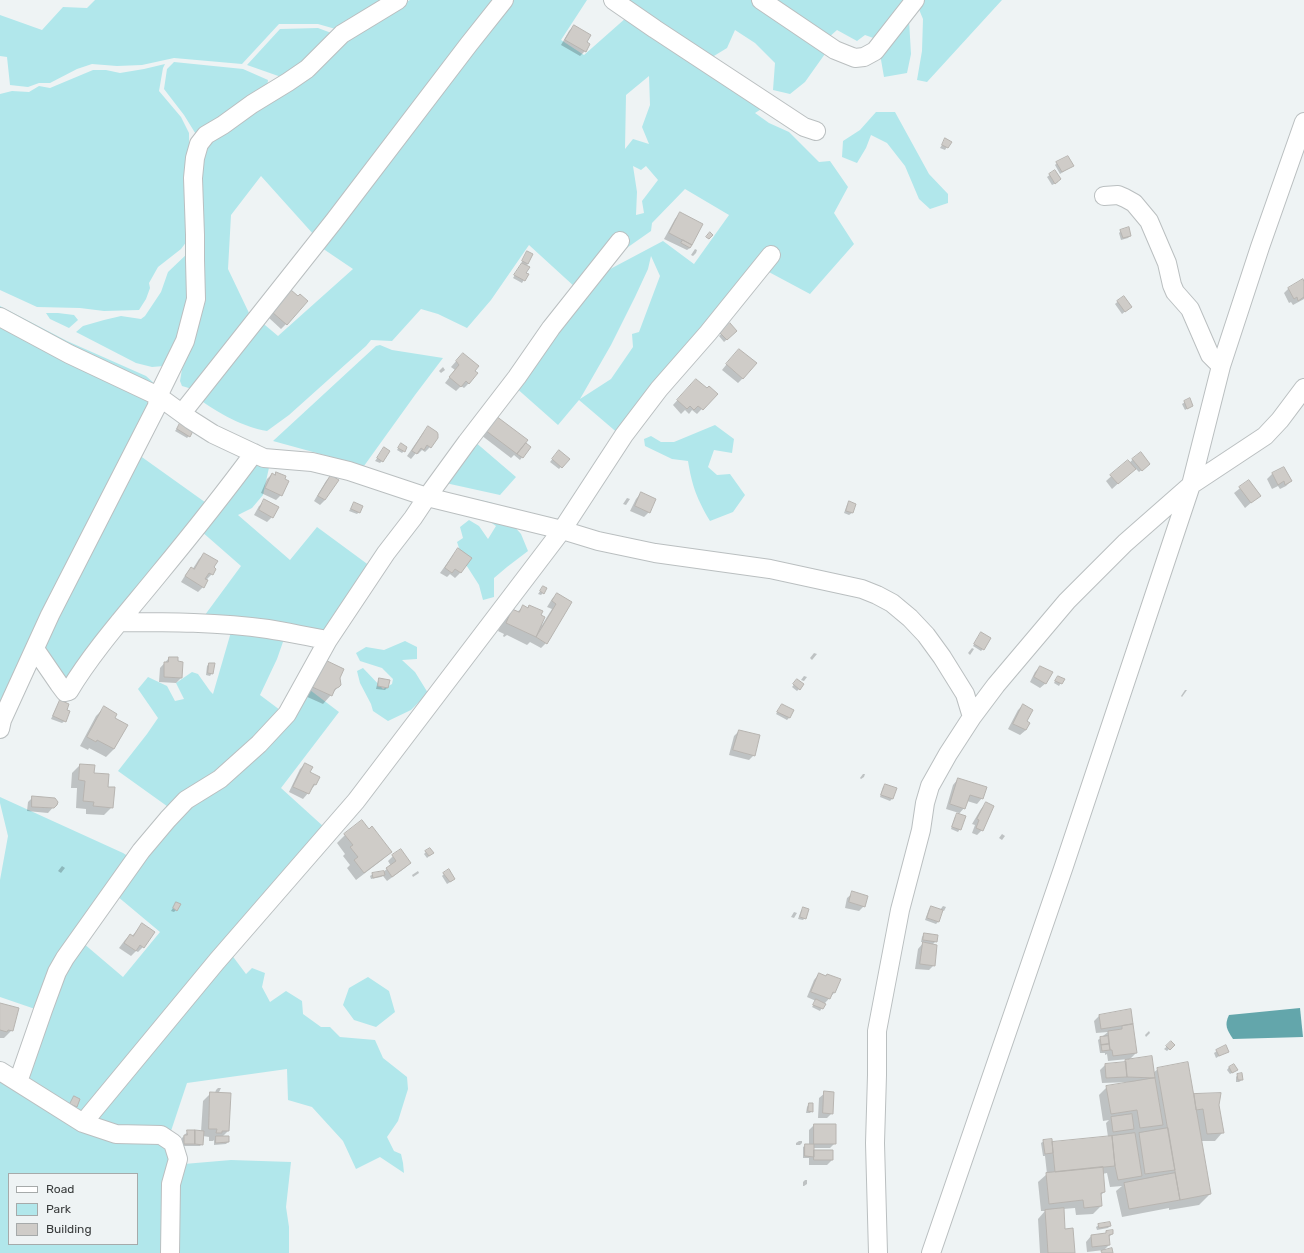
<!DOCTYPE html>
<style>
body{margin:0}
#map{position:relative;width:1304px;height:1253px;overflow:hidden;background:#eef3f4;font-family:Rubik,sans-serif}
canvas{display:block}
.legend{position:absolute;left:8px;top:1173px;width:130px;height:72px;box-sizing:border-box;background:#eef3f4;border:1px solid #a6aaaa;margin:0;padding:5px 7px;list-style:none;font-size:12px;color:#393c3c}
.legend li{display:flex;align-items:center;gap:8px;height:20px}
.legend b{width:20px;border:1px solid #a6aaaa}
</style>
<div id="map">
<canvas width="1304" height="1253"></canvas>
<ul class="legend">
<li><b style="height:5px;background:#fff"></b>Road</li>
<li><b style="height:11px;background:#b1e7eb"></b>Park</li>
<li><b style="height:11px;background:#cfccc8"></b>Building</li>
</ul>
</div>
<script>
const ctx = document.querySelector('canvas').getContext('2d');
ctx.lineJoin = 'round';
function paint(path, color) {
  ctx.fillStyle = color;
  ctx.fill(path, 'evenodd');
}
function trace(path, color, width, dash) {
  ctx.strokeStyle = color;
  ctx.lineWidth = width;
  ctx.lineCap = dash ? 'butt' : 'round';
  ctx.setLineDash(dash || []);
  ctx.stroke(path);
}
paint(new Path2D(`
 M95 0H385L339 30 318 24H279L242 64 174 58 142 65 117 66 92 64 77 69 50 83H39L28 87 10 85 7 57 0 56V15L42 30 63 7 87 8Z
 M410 0H497L314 235 261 176 231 215 228 269 249 313 231 342 192 389 182 386 180 381 182 369 194 338 200 183 204 152 213 136 383 15Z
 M514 0H587L561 40 584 55 627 17 766 106 755 113 769 123 789 132 819 162 830 161 848 187 834 213 854 244 810 294 767 271 620 435 579 400 558 425 514 386 597 276 663 241 694 264 729 215 685 189 652 223 651 231 611 259 576 288 529 245 491 300 467 328 438 314 421 309 392 341 371 340 366 346 289 415 267 431C245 428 216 412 199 399L259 320 278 336 353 269 319 246 467 57ZM649 76 650 105 642 127 649 144 633 139 625 149 626 95ZM633 166 641 170 646 166 658 180 642 201 644 213 636 215 637 192ZM651 256 660 276 639 332 632 334 633 347 611 379 580 399 611 345 635 297 648 269Z
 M622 0H751L827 51 805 82 790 94 773 90 775 63 755 43 735 30 727 48 709 59Z
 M769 0H907L876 39 865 35 857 41 837 30 827 39Z
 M924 0H1002L927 82 917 80 922 51 923 19 918 7Z
 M909 20 911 54 907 73 884 77 880 54Z
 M318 28 334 34 284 78 247 65 280 29Z
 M174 62 243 69 268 80 267 88 197 136 184 115 164 89 167 69Z
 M165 64 163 68 159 91 181 117 189 133 190 237 181 249 158 267 149 283 150 288 146 299 139 310 104 311 80 308 37 307 0 290V94L12 91 29 92 39 86 50 88 93 70H106L120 73 144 69Z
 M876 112H895L929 174 948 194V203L930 209 919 199 905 166 887 143 871 135 866 148 857 163 842 157 843 141 860 130Z
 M189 252V314L164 366 152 367 136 363 76 332 83 326 104 320 121 316 141 319 145 316 161 292 168 272Z
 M0 306 67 341 146 376 156 385 154 400 0 713Z
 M46 313H58L74 315 78 320 69 328 50 319Z
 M380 345 392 350 443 358 415 395 364 466 273 441 376 346Z
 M715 425 734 439 732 453 714 450 708 467 717 475 730 474 745 495 733 512 710 521C697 499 692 486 688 461L672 459 645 446 644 439 651 436 661 442H674Z
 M474 441 516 477 500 495 441 482Z
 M139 455 209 505 67 684 41 648Z
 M257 457 270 463 263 495 252 508 238 515 290 560 317 527 370 566 329 631 202 619 241 566 201 531Z
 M476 499 493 503 521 534 528 551 507 567 494 578V597L483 600 479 585 463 560 457 542 463 538 460 527 469 520 479 526 488 539 496 526 482 516Z
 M231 632 284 639 277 659 260 695 280 710 261 733 171 809 118 771 147 734 158 718 138 689 148 677 167 686 175 701 184 699 176 683 192 672 198 674 210 691 213 694Z
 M405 641 417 647V659L402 660 415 672 428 693 411 710 388 721 373 711 371 704 360 683 357 671 363 668 383 689 392 684 393 679 382 668 360 661 356 653 366 647 384 650Z
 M306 687 339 712 281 788 324 827 82 1117 24 1080 54 996 83 943 123 977 160 932 117 896 148 849Z
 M0 797 123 853 131 858 38 1010 0 997V880L8 836 0 803Z
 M231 954 246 974 252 968 265 973 262 987 270 1002 286 991 302 1001 303 1014 321 1027H330L340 1037 375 1040 383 1058 407 1077 408 1089 398 1121 387 1137 394 1151 401 1154 403 1163 404 1173 380 1157 356 1169 343 1141 312 1107 288 1100 287 1069 187 1083 171 1131 134 1132 89 1121Z
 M368 977 389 991 395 1012 376 1027 354 1020 343 1005 349 988Z
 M0 1079 48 1109 165 1145 171 1157 165 1253H0ZM9 1174H137V1244H9Z
 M231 1160 291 1162 286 1207 289 1227V1253H175L176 1192 184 1164Z`), '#b1e7eb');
paint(new Path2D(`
 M1300 1008 1303 1037 1233 1039C1227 1030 1224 1025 1229 1015Z`), '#63a6ab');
paint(new Path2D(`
 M574 26 586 43 585 51 580 56 561 45 569 31Z
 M945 140 950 142 945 150 940 148Z
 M1057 163 1072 166 1060 174 1055 165Z
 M1055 171 1058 182 1052 185 1047 177Z
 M680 213 690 248 687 250 664 239 675 219Z
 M1121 231 1130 236 1128 238 1121 240 1119 233Z
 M695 249 697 250 696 253 693 256 691 255Z
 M527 252 528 264 525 266V273L527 275 522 283 513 278 522 264H521Z
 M1304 284V299L1293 305 1291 302 1289 303 1284 293 1289 288Z
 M286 297V324L281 329 268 317Z
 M1123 297 1128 309 1122 314 1115 304Z
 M730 325 736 331 724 342 719 336Z
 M734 355 743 378 738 383 722 370Z
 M458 359 474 371 469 383 464 388 461 386 456 391 445 383 455 370 451 367Z
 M443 367 445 370 441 373 439 371Z
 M691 385 716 394 697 414 692 410 689 414 685 410 681 414 673 405Z
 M1185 402 1192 406 1185 410 1182 404Z
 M491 422 530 447 520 460 514 455 511 458 481 435Z
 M180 424 189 436 187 438 175 431Z
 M428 428 430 447 425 452 422 450 418 454 416 453 411 459 407 456 423 433Z
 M401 444 404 451 402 453 397 450Z
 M384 449 382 461 380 463 375 461Z
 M559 451 568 459 559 469 550 462Z
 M1140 453 1147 466 1139 472 1135 468 1112 489 1106 481 1128 461 1129 463Z
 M1284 468 1291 481 1286 486 1280 489 1278 486 1272 489 1267 479 1272 474Z
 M277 473 281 495 276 500 261 493 267 479 272 474 274 475Z
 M331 476 325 500 320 505 314 501 326 481Z
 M1249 481 1260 495 1245 508 1234 493Z
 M641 493 649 512 644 517 630 511 636 499Z
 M627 498 630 499 626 505 623 504Z
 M265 501 272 517 267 522 254 515 259 506Z
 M849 502 854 504 852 513 849 515 844 513 847 505Z
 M354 503 359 512 357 514 349 511Z
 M458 550 470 558 460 573 455 578 450 574 447 577 440 573 453 555Z
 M204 554 213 568 212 574 206 580 203 587 198 592 181 582 186 574 191 569 192 570 199 559Z
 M543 587V593L541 595 538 594Z
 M557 594 571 603 546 643 541 648 530 642 527 645 507 635 504 637 503 636 504 634 498 631 505 618 513 610 517 612 523 607 527 608 529 606 540 615 541 625H542L552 609 547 607 552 599Z
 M979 636 983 649 981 651 973 646Z
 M972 648 974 649 970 655 968 653Z
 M814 653 817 654 812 660 810 658Z
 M169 658 177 662 181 678 176 683 159 682 160 668Z
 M209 664 212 673 210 676 206 675 207 666Z
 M1040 667 1046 683 1040 688 1030 682 1035 672Z
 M315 668 339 678V686L323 704 303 695Z
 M804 676 807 677 804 681 801 680Z
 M380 679 387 688 385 690 376 689 378 681Z
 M1056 679H1063L1059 686 1054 683Z
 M798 680 799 689 797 691 792 687Z
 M1185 690H1187L1182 697 1181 696Z
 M60 701 66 710 65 721 62 723 51 719 58 704Z
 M782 705 789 718 787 720 776 714Z
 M1023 705 1026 722 1029 723 1026 730 1020 735 1008 729 1018 710Z
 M104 708 114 718 127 725 114 749 106 757 89 748 88 750 80 746 96 716Z
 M739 731 754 755 749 760 729 755 734 736Z
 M305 764 309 773 315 785 303 799 289 792 300 769Z
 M80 765 93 774 107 788 112 807 104 815 86 814V809L76 808 77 788H71L72 773Z
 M863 774H865L864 777 861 779 860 778Z
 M958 779 982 798 977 804 967 801 964 808 958 815 960 829 958 832 951 829 955 817 959 813 946 809 953 785Z
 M886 785 892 799 890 801 880 797 883 787Z
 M33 797 56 804 48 813 27 811 28 802Z
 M986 804 982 830 977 835 972 833 975 825 972 824 981 809Z
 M1002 834 1005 836 1002 840 999 838Z
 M345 835 390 852 382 860 356 880 347 868 350 865 343 856 345 854 337 843Z
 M426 852 433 853 427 858 424 854Z
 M393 856 410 863 405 868 387 881 383 876 381 877 371 879 370 876 373 874 383 872 391 866 388 861Z
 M62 866 65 868 61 873 58 871Z
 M418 871 419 873 413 877 412 875Z
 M444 874 452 881 447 884 442 876Z
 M853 893 864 906 859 911 845 908 847 898Z
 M176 903V910L174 912 171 911Z
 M943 906 946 907 944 911 942 910 938 922 936 924 925 920 929 909 931 907 940 910Z
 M804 908 805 918 803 920 798 919 801 911Z
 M794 912 797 913 794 918 791 917Z
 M142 925 143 947 138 952 136 951 131 956 119 948 125 940 130 935 132 936Z
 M924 934 936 941 932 945 934 965 929 970 915 969 918 949 924 942H921L922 937Z
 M819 974 839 979 834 993 825 1003 820 1011 812 1007 816 1001 807 997 814 980Z
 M0 1004 12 1030 4 1038H0Z
 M1130 1011 1136 1053 1129 1060 1153 1073 1158 1069 1193 1096 1194 1095 1218 1106 1222 1133 1215 1141H1201L1210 1194 1199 1205 1169 1210V1208L1122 1217 1116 1191 1122 1186 1110 1187 1107 1173 1102 1174 1104 1192 1100 1196 1101 1206 1093 1214 1076 1215 1075 1208 1063 1209 1064 1230 1074 1253H1040L1038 1219 1045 1211H1041L1038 1182 1047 1174 1045 1156H1043L1041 1143 1044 1141 1051 1143 1108 1137 1106 1123 1109 1120 1103 1121 1099 1095 1107 1087 1131 1082 1102 1083 1100 1070 1105 1065 1123 1064 1128 1059 1108 1061 1107 1054 1105 1055V1053H1100L1098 1040 1108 1032 1096 1033 1094 1021 1099 1016Z
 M1149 1031 1150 1033 1146 1037 1145 1035Z
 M1171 1043 1173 1045 1167 1051 1164 1049Z
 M1217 1051H1228L1216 1058 1214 1053Z
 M1229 1067 1234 1072 1230 1074 1227 1070Z
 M1238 1074 1242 1080 1239 1082H1236V1077Z
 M218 1088H221L218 1094 228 1131 222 1137 228 1142 226 1144 214 1145V1140L213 1141H209V1137L203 1136 202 1144 200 1146H182V1138L188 1131 201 1132 203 1101 211 1093H215L216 1090Z
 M825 1093 832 1113 827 1118H818L819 1098Z
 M809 1104 812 1111 810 1113H806L807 1107Z
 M814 1125 835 1143 830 1148H813V1151L832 1160 827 1165H809V1158H803V1147L806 1145H809V1130Z
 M799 1141H802V1143L800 1145H796V1143Z
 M805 1180H807V1184L804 1186H803V1182Z
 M1099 1225 1110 1226 1108 1228 1097 1230 1096 1227Z
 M1107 1232 1112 1234 1108 1238 1109 1245 1102 1252 1104 1250 1087 1252 1086 1242 1091 1236 1104 1235Z`), '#0003');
const building = new Path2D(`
 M574 25 591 35 587 42 590 44 586 52 565 40Z
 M945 138 952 142 948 148 942 145Z
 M1068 156 1074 166 1062 172 1056 162Z
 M1055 170 1061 179 1055 184 1049 174Z
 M680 212 703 224 692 245 669 233Z
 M1129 227 1131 236 1123 238 1120 230Z
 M710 232 713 235 709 239 706 237Z
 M683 240 692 245 690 248 681 243Z
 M527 251 533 254 528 264 522 261Z
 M522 263 530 267 526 273 529 274 525 281 514 275Z
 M1303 279 1304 282V297L1298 301 1297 297 1294 299 1288 288Z
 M291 290 298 296 300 294 308 301 287 325 272 312Z
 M1124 296 1132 307 1125 312 1117 301Z
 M730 323 737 331 727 340 720 333Z
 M739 349 757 363 743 379 726 364Z
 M463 353 479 366 475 371 478 373 469 384 466 381 461 387 449 377 459 365 456 361Z
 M696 379 707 388 709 386 718 394 703 410 698 406 694 410 690 406 687 409 677 400Z
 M1190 398 1193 406 1187 409 1184 401Z
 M496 416 528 440 517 454 485 430Z
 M180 423 193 431 190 437 177 429Z
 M428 426 437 432 438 434V438L431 448 427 445 424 450 421 448 417 454 412 451Z
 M401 443 407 447 405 452 398 448Z
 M526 443 531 447 523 458 517 454Z
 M384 447 390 451 383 462 377 458Z
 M559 450 570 459 562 468 552 459Z
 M1141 452 1150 464 1142 471 1132 459Z
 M1128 460 1136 469 1118 484 1110 475Z
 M1284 467 1292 481 1285 485 1284 481 1278 485 1272 473Z
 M276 472 286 476 285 479 289 481 282 496 265 488 272 473 275 475Z
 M331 475 339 480 325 500 318 496Z
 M1249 480 1261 496 1251 503 1239 487Z
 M641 492 656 499 650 513 635 506Z
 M264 499 279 507 273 518 259 510Z
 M849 501 856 504 853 513 846 511Z
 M354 502 363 506 360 513 351 509Z
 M458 548 472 558 461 573 455 569 452 573 445 568Z
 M204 553 218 561 214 567 216 569 213 575 209 573 205 579 208 580 204 588 185 576 191 567 194 569Z
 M543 586 547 588 544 594 540 591Z
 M557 593 572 602 547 644 536 637 556 604 552 601Z
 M523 605 528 608 529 605 543 611 541 615 545 617 536 637 506 623 512 609 519 612Z
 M981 632 991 638 984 650 974 644Z
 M169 657H178V661L183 662 182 678 164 677V662H168Z
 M323 659 344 669 340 678 341 685 339 687 335 689 332 696 310 686Z
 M209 663H215L213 674 208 673Z
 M1040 666 1053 672 1046 684 1034 677Z
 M1058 676 1065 679 1062 684 1055 681Z
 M379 678 390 680 388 688 378 686Z
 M797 679 804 684 800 690 793 684Z
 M60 700 69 704 67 710 70 711 66 722 53 716Z
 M782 704 794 710 790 718 777 712Z
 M1023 704 1033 710 1027 721 1030 723 1026 730 1013 724Z
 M104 706 117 714 115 718 128 725 114 749 97 740 96 742 87 737Z
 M739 730 760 735 755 756 733 750Z
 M305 763 313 767 310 772 320 777 316 785 314 784 309 794 293 787Z
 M80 764 95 765 94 773 109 774 108 787H115L113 808 93 806 94 802 83 801 85 781 79 780Z
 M958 778 987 787 983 799 970 795 965 809 950 804Z
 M885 784 897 788 893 799 881 795Z
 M32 796 55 798 58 802 57 805 54 808 32 807Z
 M986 802 994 806 983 831 976 828 979 820 977 819Z
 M957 813 966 816 961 830 952 827Z
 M362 820 369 829 372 826 392 852 364 873 354 860 358 857 350 847 353 845 344 834Z
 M430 848 434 853 429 856 425 851Z
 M401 849 411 863 392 877 386 868 396 861 392 855Z
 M449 869 455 879 450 882 443 873Z
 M384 871 385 875 373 878 372 873Z
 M852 891 868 896 865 907 849 902Z
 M176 902 181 904 177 911 173 908Z
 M931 906 943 910 939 922 927 918Z
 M803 907 809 909 806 919 800 917Z
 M142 923 155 932 144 948 140 945 136 951 124 943 130 934 133 936Z
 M924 933 938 935 937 942 923 940Z
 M923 942 937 945 935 966 920 964Z
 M819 973 826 976 827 974 841 979 835 993 833 992 830 999 811 992Z
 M816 999 826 1004 823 1009 813 1005Z
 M0 1003 19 1008 13 1031 8 1030 7 1032 0 1030Z
 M1131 1009 1133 1024 1101 1029 1099 1015Z
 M1133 1024 1137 1053 1113 1056 1112 1050H1110L1108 1031 1122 1029V1026Z
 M1108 1036 1109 1044 1101 1045 1100 1037Z
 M1171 1041 1175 1045 1170 1050 1166 1046Z
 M1109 1044 1110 1050 1102 1051 1101 1045Z
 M1226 1045 1229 1052 1219 1056 1216 1050Z
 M1152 1056 1155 1078 1127 1077 1125 1060Z
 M1126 1062 1127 1077 1106 1078 1105 1064Z
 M1188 1062 1211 1194 1180 1200 1157 1068Z
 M1234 1064 1238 1070 1232 1073 1229 1067Z
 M1242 1073 1243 1080H1238L1237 1074Z
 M1155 1078 1163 1125 1140 1128 1137 1110 1111 1114 1106 1086Z
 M824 1091 834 1092 833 1114 823 1113Z
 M210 1092 231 1093 229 1131H222V1133H216L217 1129H209Z
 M1221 1093 1219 1105 1224 1133 1207 1134 1203 1109 1196 1110 1194 1094Z
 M74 1096 80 1099 77 1107 70 1104Z
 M809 1103H813V1112L808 1111Z
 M1132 1114 1134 1129 1113 1132 1111 1117Z
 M814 1124H836V1144H814Z
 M1168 1128 1175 1170 1145 1174 1139 1133Z
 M187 1130H195V1144H184V1135H187Z
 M195 1130 204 1131 203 1145 195 1144Z
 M1135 1133 1142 1176 1118 1180 1115 1166 1112 1136Z
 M216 1136H229V1142L216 1143Z
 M1112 1136 1115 1166 1055 1172 1052 1142Z
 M1052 1139 1053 1153 1045 1154 1043 1140Z
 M805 1144H814V1157L805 1156Z
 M814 1150H833V1160H814Z
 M1103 1167 1105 1192 1101 1193 1102 1206 1084 1208 1083 1200 1049 1204 1046 1173Z
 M1175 1173 1180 1200 1129 1209 1124 1183Z
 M1064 1208 1065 1229 1073 1228 1075 1253H1048L1045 1210Z
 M1110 1222 1111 1226 1099 1228 1098 1224Z
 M1113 1230V1234L1109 1235 1110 1245 1092 1247 1091 1235 1106 1233V1231Z
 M1112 1248 1113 1253H1102L1101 1251Z`);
paint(building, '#cfccc8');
trace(building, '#b7b4b0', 1);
const minor = new Path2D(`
 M613 0 655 29 804 127 816 131
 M761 0 835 50 855 58 864 57 875 51 915 0
 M1104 196 1118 195 1125 198 1134 203 1149 221 1167 263 1172 285 1175 292 1190 309 1210 355 1221 366
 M0 317 69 354 158 396 191 420 213 434 264 458 312 462 349 471 427 497 562 530 598 541 655 553 770 569 862 589 877 595 892 603 910 618 926 635 942 657 965 694 972 717
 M182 413 334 221 469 44 504 0
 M119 622C168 622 219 622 268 629 288 632 308 637 328 640
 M35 649 59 684 65 692 69 691C93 651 128 612 158 575 191 535 223 495 254 453
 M0 729 2 720 50 615 157 406 158 396 185 341 196 299 195 260V235L193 178 195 158 199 144 206 135 223 125 252 104 288 82 307 69 342 34 398 0
 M0 1071 83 1123 116 1134 161 1135 173 1143 178 1159 171 1184 170 1253
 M18 1082 43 1010 57 972 65 958 141 851 168 819 186 800 220 779 259 744 287 714 328 640 386 553 413 518 427 497 467 442 517 377 551 328 620 241
 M83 1123 217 961 356 801 562 530 624 435 659 389 708 333 771 255
 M878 1253 875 1143 877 1075V1031L900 910 921 830 925 803 930 786 948 754 972 717 996 685 1067 601 1125 543 1191 485 1265 436 1280 420 1304 388
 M931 1253 1064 866 1191 485 1221 366 1260 247 1304 122`);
trace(minor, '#babfc0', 20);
trace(minor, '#fff', 18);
</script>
